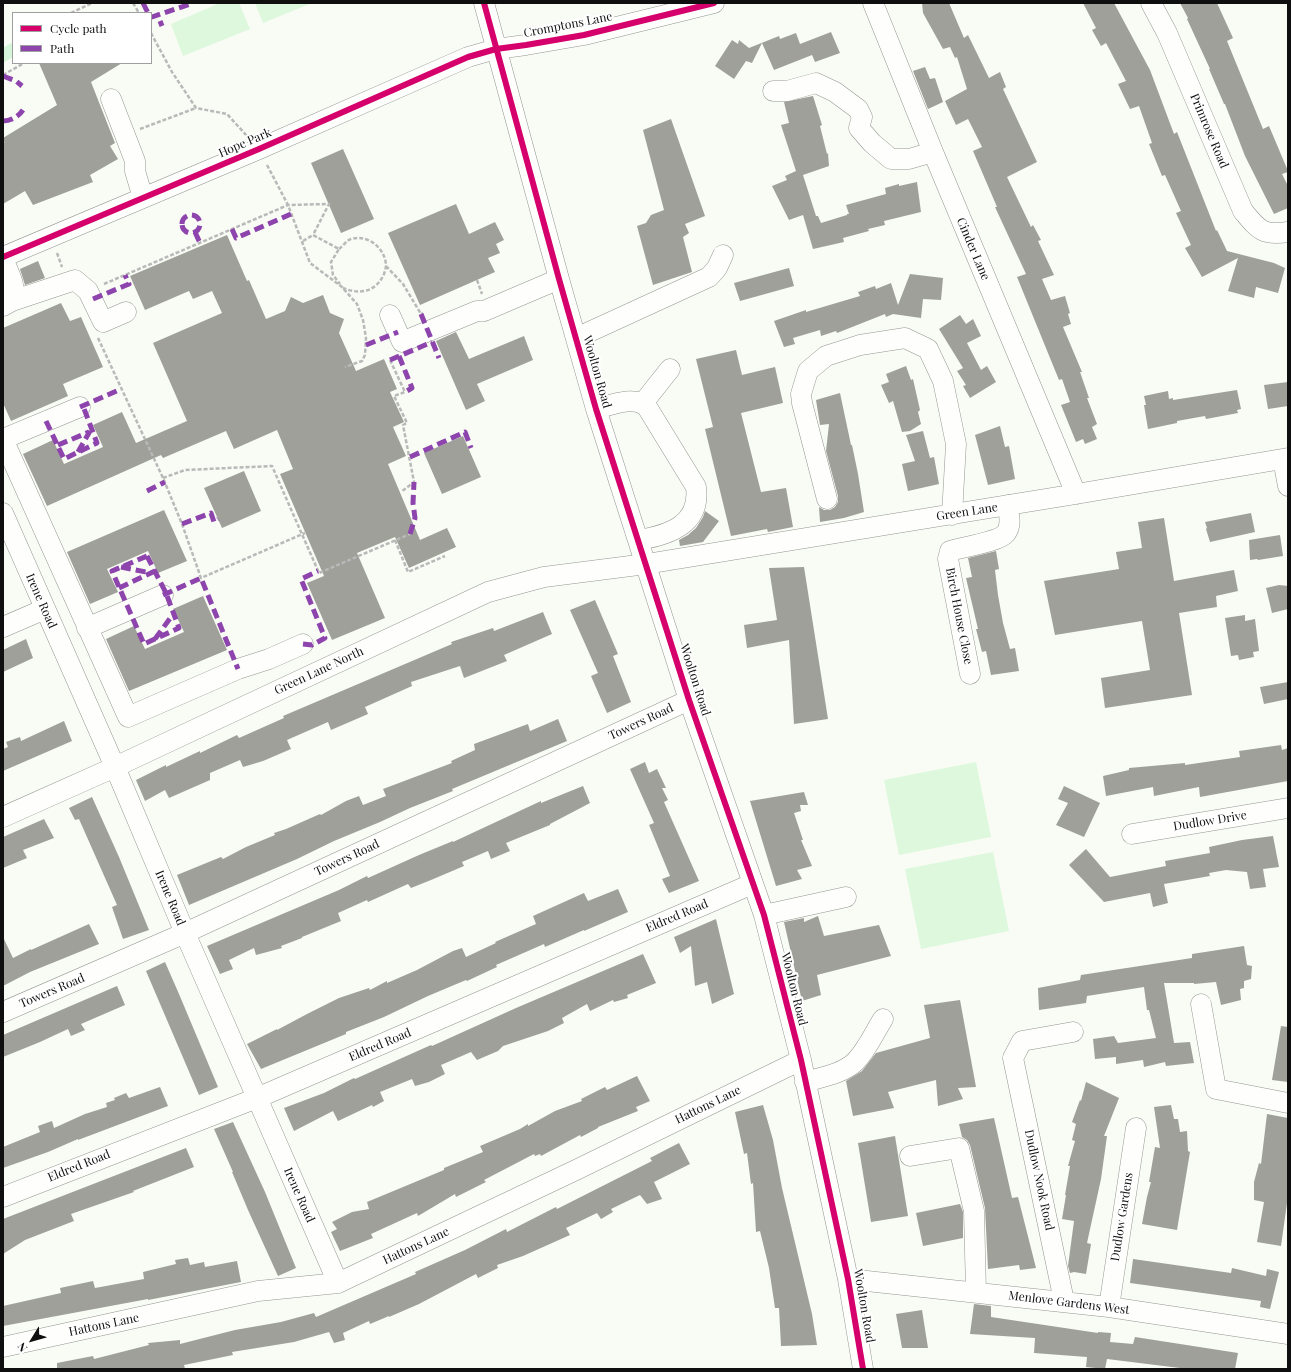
<!DOCTYPE html>
<style>
body{margin:0}
#map{position:relative;width:1291px;height:1372px;overflow:hidden;background:#f8fcf4;font-family:"Playfair Display",serif}
canvas{display:block}
.frame{position:absolute;inset:0;border:4px solid #0f0f0f;pointer-events:none}
.legend{position:absolute;left:12px;top:12px;width:140px;height:52px;box-sizing:border-box;background:#fff;border:1px solid #9f9f9f;margin:0;padding:5px 7px;list-style:none;font-size:12px;color:#0f0f0f}
.legend li{display:flex;align-items:center;gap:8px;height:20px}
.legend b{width:20px;border:1px solid #9f9f9f}
.north{position:absolute;left:12px;top:1320px;width:40px;height:40px;-webkit-text-stroke:3px #fff;paint-order:stroke;rotate:233deg;font-size:11px;font-weight:700;line-height:16px;text-align:center;color:#0f0f0f}
.north::after{content:'';display:block;margin:auto;width:14px;height:18px;background:#0f0f0f;clip-path:polygon(50% 0,100% 100%,50% 72%,0 100%)}
</style>
<div id="map">
<canvas width="1291" height="1372"></canvas>
<div class="frame"></div>
<ul class="legend">
<li><b style="height:5px;background:#d6006c"></b>Cycle path</li>
<li><b style="height:5px;background:#8e44ad"></b>Path</li>
</ul>
<div class="north">N</div>
</div>
<script>
const ctx = document.querySelector('canvas').getContext('2d');
ctx.lineJoin = 'round';
function paint(path, color) {
  ctx.fillStyle = color;
  ctx.fill(path, 'evenodd');
}
function trace(path, color, width, dash) {
  ctx.strokeStyle = color;
  ctx.lineWidth = width;
  ctx.lineCap = dash ? 'butt' : 'round';
  ctx.setLineDash(dash || []);
  ctx.stroke(path);
}
function write(font, color, halo, rows, align = 'center') {
  ctx.font = font + ' "Playfair Display",serif';
  ctx.lineWidth = 4;
  ctx.setLineDash([]);
  ctx.textBaseline = 'middle';
  ctx.strokeStyle = halo;
  ctx.fillStyle = color;
  for (const [text, x, y, turn = 0] of rows) {
    ctx.save();
    ctx.translate(x, y);
    ctx.rotate((+turn || 0) * Math.PI / 180);
    ctx.textAlign = isNaN(turn) ? turn : align;
    if (halo) ctx.strokeText(text, 0, 0);
    ctx.fillText(text, 0, 0);
    ctx.restore();
  }
}
paint(new Path2D(`
 M11 43 13 47V57L3 63V48Z`), '#d4f5d7');
paint(new Path2D(`
 M220 3H239L250 29 183 56 171 24Z
 M255 3H312L263 23Z
 M976 762 991 837 899 855 884 780Z
 M993 852 1009 931 921 949 905 869Z`), '#def8dd');
paint(new Path2D(`
 M922 3H949L964 38 968 35 989 78 1000 72 1006 87 1003 89 1037 162 1007 177 1031 227 1033 225 1041 240 1038 241 1054 275 1042 279 1051 300 1065 296 1070 313 1068 314 1071 324 1063 327 1082 372H1080L1089 398H1087L1097 424 1092 427 1097 439 1085 444 1083 439 1076 442 1061 405 1070 402 1062 379 1059 380 1017 277 1026 274 995 207H997L973 151 982 147 968 119 956 125 945 101 967 89 957 57 955 58 950 47 943 49 923 13Z
 M1083 3H1114L1150 70 1174 134 1177 132 1216 231 1217 230 1227 251 1274 263 1285 268 1278 293 1256 287 1254 298 1228 291 1238 258 1202 277 1185 248 1191 245 1176 213 1181 211 1165 175 1162 176 1149 144 1152 143 1139 106 1130 109 1118 84 1126 81 1106 43 1101 46 1092 30 1096 28Z
 M1180 3H1217L1233 38 1227 41 1263 129 1269 126 1288 171V172L1282 174 1288 186V208L1274 214 1245 156 1225 104H1224L1209 69H1210L1187 19 1188 18Z
 M831 32 840 53 815 62 812 55 774 70 762 43 752 63 746 61 734 79 715 66 732 40 738 44 739 40 749 48 779 36 780 39 796 33 800 44Z
 M39 63H122L91 82 115 143 110 146 118 159 90 175 93 182 33 205 25 191 3 204V138L57 105Z
 M925 67 930 79 935 78 943 102 928 109 913 71Z
 M813 96 822 125 820 126 827 154 828 153 829 166 803 175 816 216H818L821 223 847 215V214H849L846 205 886 194 885 188 899 184V186L917 182 921 212 884 221 885 225 868 229 869 231 843 238 844 242 813 249 803 215 789 220 772 186 787 180 785 176 796 171 781 125 789 123 784 102Z
 M671 119 705 216 685 224 689 233 683 237 692 272 653 285 637 226 646 223 651 215 664 210 643 130Z
 M343 149 374 219 341 233 311 163Z
 M456 204 469 234 495 222 504 240 496 244 500 253 488 258 495 272 420 305 388 233Z
 M227 235 247 281 249 280 266 319 285 311 291 297 303 303 323 295 330 313 344 319 339 333 356 371 384 359 397 389 390 392 404 422 393 427 406 456 388 464 420 540 447 528 456 547 409 568 395 537 357 553 385 618 332 640 307 583 324 576 280 474 293 469 277 430 234 449 226 431 163 458 161 455 47 506 23 454 53 440 64 464 103 447 93 425 122 412 136 443 187 421 153 343 222 313 212 291 193 299 189 291 145 310 130 276Z
 M38 261 45 278 25 285 20 269Z
 M789 268 794 286 740 301 734 283Z
 M910 274 943 278 941 300 923 299 921 318 893 314 886 317 885 314 837 333 836 331 821 336 820 330 793 338 795 344 784 347 774 321 806 310V312L860 296 858 292 875 286 876 289 891 283 898 305Z
 M61 303 70 321 81 317 103 367 63 384 68 396 11 421 3 403V328Z
 M960 315 966 324 973 319 981 336 967 343 981 370 987 366 996 382 970 398 963 386 966 385 957 371 963 368 939 329Z
 M456 332 469 359 524 336 533 360 477 384 485 401 466 410 436 341Z
 M736 350 742 375 775 367 783 403 741 413 761 492 786 488 793 527 768 532 767 529 731 536 705 429 713 427 696 359Z
 M906 366 911 380 913 379 920 410 918 412 921 424 910 431 902 432 893 401 889 403 881 385 889 382 886 374Z
 M1288 382V406L1268 409 1264 385Z
 M1237 390 1241 409 1237 410 1238 413 1206 419 1205 416 1177 421V423L1148 429 1144 405H1146L1144 396 1168 391 1169 399 1173 398V400Z
 M840 393 851 445H852L858 474 864 512 844 518 820 522 819 507 824 510H830L835 507 838 502V496L826 451 829 424 820 425 816 400Z
 M1000 426 1005 447 1009 446 1015 479 988 485 975 435Z
 M923 431 930 458 934 457 939 484 908 491 902 464 915 461 906 435Z
 M463 436 481 477 442 494 424 453Z
 M244 471 261 511 222 528 204 488Z
 M164 510 187 561 158 573 148 551 107 569 118 592 90 604 67 552Z
 M705 511 719 521 703 542 680 546 679 540 688 535 696 528 703 517Z
 M1251 513 1255 532 1210 542 1206 529 1207 528 1205 522Z
 M1164 518 1174 581 1234 570 1238 591 1216 596 1217 607 1179 613 1192 695 1105 708 1101 678 1150 670 1142 621 1055 635 1044 581 1119 569 1116 552 1142 548 1138 522Z
 M1280 535 1283 556 1258 560 1257 559 1250 560 1249 540Z
 M996 551 999 569 995 570 998 595 1003 623 1010 649 1015 648 1019 671 991 675 986 651 982 652 976 629H978L966 578 972 577 968 558Z
 M804 567 828 719 794 724 789 640 747 648 744 625 777 620 769 568Z
 M1279 585 1288 586V609L1272 613 1266 588Z
 M203 596 227 650 129 691 106 639 134 626 145 649 184 632 173 609Z
 M595 600 618 654 613 656 631 702 607 713 591 676 598 673 570 610Z
 M543 612 552 634 504 655 507 661 464 678 460 666 411 682 412 686 365 707 368 714 331 730 328 722 287 740 291 749 263 761 243 767 240 760 210 773V780L169 798 165 790 145 801 136 780 166 765V767L200 751V753L237 735 239 738 284 718 283 716 452 644 451 642 493 628 494 631Z
 M1245 615V621L1255 619 1259 651 1253 652 1254 657 1239 660 1238 655 1231 656 1225 618Z
 M26 639 33 658 3 672V650Z
 M1288 682V699L1264 704 1260 687Z
 M558 719 567 741 452 789 453 791 410 808 380 822 334 841 297 859 189 905 177 875 221 857 223 859 246 847 275 835 274 833 286 829 320 814 321 815 346 801 359 796 363 805 386 796 383 789 452 763 451 761 475 750 474 744 528 724 530 731Z
 M64 721 72 741 3 771V749L8 747 6 742 20 737 21 741Z
 M1281 745 1282 750 1288 748V781L1200 797 1199 787 1154 796 1153 787 1106 796 1103 776 1129 770V768L1185 763V765L1240 757 1239 751Z
 M645 762 649 773 657 769 666 788H662L668 800 664 802 699 881 669 893 662 879 670 876 649 825 654 823 630 769Z
 M583 786 590 803 550 824V825L506 843 510 851 491 859 488 851 462 862 464 866 431 880 411 888 408 884 368 902 367 900 338 913 341 921 302 937V938L281 946 282 948 256 955 254 948 229 960 233 969 220 974 207 946 339 890 367 876 368 878 419 855 453 841V842L541 801V803Z
 M1064 786 1100 803 1084 837 1056 825 1068 803 1058 799Z
 M804 792 808 805H800L801 811 794 813 803 840H801L812 866 797 870 802 879 776 886 750 801Z
 M92 797 119 857 149 930 123 939 112 907 117 905 79 819 75 820 69 808Z
 M44 819 54 838 23 850 27 858 3 868V837Z
 M1273 836 1279 867 1263 869 1266 887 1250 889 1247 872 1226 870 1209 873 1210 876 1164 884 1168 903 1153 907 1150 893 1104 902 1069 865 1086 849 1110 877 1166 866 1165 861 1210 853 1209 847 1242 840Z
 M618 889 628 912 584 931V930L545 947 544 944 496 965 497 967 467 981 466 980 428 996 384 1017 346 1032V1034L261 1069 247 1044 277 1029V1030L307 1014 339 998 369 988 370 990 387 981V983L417 970 453 951 462 948 466 957 496 943 495 942 536 924 533 916 584 893 588 901Z
 M818 916 824 936 879 925 891 956 817 975 821 995 802 1001 784 922 804 918V922Z
 M716 919 734 994 712 1004 707 982 695 986 691 946 680 953 674 937Z
 M89 924 99 944 30 972 3 986V937L13 958 31 949V950Z
 M1244 946 1247 965 1252 966 1251 979 1244 981V988L1240 989 1241 1000 1221 1005 1216 982 1194 984V983H1164L1174 1043 1190 1042 1194 1063 1166 1066 1165 1062 1144 1067 1143 1060 1116 1064V1057L1095 1059 1093 1039 1114 1036 1118 1043 1156 1038 1149 1010H1147L1144 987 1087 996 1086 1003 1039 1010 1038 988 1080 980 1081 975 1192 958V954Z
 M643 954 656 983 627 995 628 998 614 1002 613 1000 590 1011 587 1004 562 1018 564 1023 548 1031 503 1046 498 1051 477 1060 471 1052 441 1065 445 1074 429 1082 415 1086 412 1079 380 1092 384 1101 373 1107 372 1105 338 1121 333 1111 294 1131 284 1108 324 1093 354 1078 355 1079 431 1045 432 1046 516 1008Z
 M165 962 179 994 218 1087 199 1095 146 971Z
 M117 986 125 1005 81 1024 85 1030 71 1036 68 1029 40 1042 3 1057V1035Z
 M960 1000 976 1087 958 1088 963 1099 938 1106 936 1080 888 1092 894 1108 853 1116 846 1081 862 1071 876 1053 930 1038 924 1005Z
 M1281 1026 1288 1027V1082L1272 1080Z
 M637 1076 650 1101 636 1107 638 1111 598 1127V1128L581 1137 580 1135 541 1156 540 1154 535 1156 534 1154 484 1180 486 1182 456 1197 455 1194 418 1216 417 1213 371 1234 373 1238 340 1251 331 1232 337 1229 332 1222 352 1212 369 1209 367 1202 444 1170V1168L483 1152 480 1146 520 1129 528 1124V1126L555 1111 582 1101 581 1099 605 1087 607 1090Z
 M1086 1082 1119 1098 1104 1136H1107L1101 1179 1087 1243 1091 1244 1086 1274 1074 1272 1070 1273 1068 1266 1074 1221 1062 1219 1066 1195H1065L1070 1166H1068L1075 1141 1072 1140 1076 1124 1072 1122 1080 1100 1081 1101Z
 M160 1087 168 1106 78 1140V1139L48 1152 3 1168V1147L40 1132 38 1126 52 1121 54 1128 85 1114 107 1107 106 1103 115 1100 114 1098 126 1093 129 1098Z
 M763 1105 773 1140 782 1188 812 1314 817 1345 781 1346 779 1308H775L769 1268 760 1231 756 1232 753 1183 751 1184 747 1153 744 1154 735 1112Z
 M1171 1105 1174 1119H1178L1180 1132 1187 1131 1188 1151 1190 1152 1177 1230 1142 1224 1147 1197 1151 1182H1149L1155 1147 1160 1148 1154 1107Z
 M1267 1114 1288 1118V1196L1281 1246 1257 1242 1264 1202 1254 1200V1182L1259 1163 1261 1164Z
 M994 1118 1012 1198 1018 1197 1036 1268 1020 1270 1019 1265 988 1269 985 1208 970 1145 967 1140 962 1137 959 1124Z
 M233 1122 265 1192 296 1268 278 1276 248 1210 232 1172H233L214 1129Z
 M895 1136 908 1216 871 1222 858 1143Z
 M679 1143 690 1164 654 1182 662 1199 647 1204 640 1195 611 1209 613 1212 601 1219 597 1213 566 1228 570 1235 523 1256 497 1265 498 1268 478 1278 476 1274 419 1304 389 1317V1316L370 1324 369 1321 343 1333 345 1340 334 1343 329 1332 294 1342 232 1352 233 1355 184 1365 185 1369H57V1363L93 1356 94 1359 149 1345 148 1343 180 1340V1344L235 1330 281 1322 314 1313 316 1317 416 1274 415 1272 465 1250 506 1229 507 1232 556 1207 557 1209 652 1161 650 1158Z
 M186 1148 194 1167 133 1191 134 1192 71 1214 74 1221 25 1240 3 1254V1219Z
 M960 1204 963 1212V1238L923 1246 916 1213Z
 M188 1258 190 1265 204 1262 205 1267 237 1261 241 1282 148 1300V1299L3 1326V1306L61 1293 60 1288 93 1281 95 1288 144 1279 143 1272 176 1264 175 1260Z
 M1133 1259 1231 1273 1232 1268 1266 1276 1267 1269 1279 1272 1270 1309 1260 1307 1261 1301 1130 1283Z
 M974 1304 991 1306V1317L1098 1333V1332L1111 1333 1110 1342 1133 1344 1135 1337 1238 1353 1235 1369H1188L1107 1359 1105 1369 1086 1367 1087 1357 1034 1353 1035 1338 970 1334Z
 M922 1310 928 1348H902L896 1314Z`), '#9ea099');
const minor = new Path2D(`
 M484 3 559 279 596 409 689 700 764 915 801 1060 848 1279 863 1369
 M873 3 933 152 1076 494
 M1151 3 1167 33 1243 211C1258 229 1262 236 1288 232
 M773 91H787L816 83 835 92 858 109 862 117 859 128 872 143 891 159H909L933 152
 M111 99 135 161V171L143 198
 M3 257 259 149 468 57 496 49 526 45 584 35 714 3
 M3 259C8 271 18 288 12 301
 M3 306 12 301 75 280 88 291 103 322 126 312
 M390 315 402 342 477 311H484L559 279
 M576 338 709 277 717 268 723 255
 M643 403 670 369
 M80 407 3 439 128 717 238 669 269 659 303 644
 M596 409C611 405 634 395 647 407L696 487C701 525 668 535 639 540
 M1283 459 1288 486
 M827 499 802 403 801 394 808 371 826 356 860 345 905 338 928 349 943 381 956 444 952 515
 M3 513 115 767 185 933 338 1283
 M3 627 45 609
 M87 628 163 595
 M970 674 948 559 950 551C963 547 999 542 1006 533 1012 525 1009 514 1008 505
 M3 817 115 767 488 592 544 577 646 564 1076 494 1288 458
 M1132 834 1288 808
 M764 915 846 897
 M1201 1004 1216 1089 1288 1103
 M3 1012 185 933 689 700
 M805 1082C822 1077 842 1074 855 1062 867 1050 874 1033 883 1019
 M910 1156 959 1148 974 1211 976 1292
 M3 1197 257 1098 752 884
 M848 1279 1109 1307 1288 1334
 M1064 1301 1013 1058 1022 1041 1073 1032
 M1109 1307 1136 1128
 M3 1347 258 1291 338 1283 578 1169 801 1060`);
trace(minor, '#949692', 21);
trace(new Path2D(`
 M133 3 139 13
 M71 13 92 3
 M151 33 172 72 196 108 227 114 247 136
 M3 75 24 63
 M140 129 196 108
 M3 141 4 143
 M267 165 288 205 310 263 342 287 357 304 363 320 366 338 365 355 362 361 345 367
 M303 241 313 235 339 249 331 262 333 275 340 284
 M339 249C343 246 347 240 351 239 368 234 385 248 386 265 386 268 385 271 384 274 376 292 360 295 343 288
 M57 253 62 267
 M386 266 403 284 421 314 423 313
 M477 280 482 294
 M104 284 288 205 329 204 313 235
 M98 338 163 478 182 524 201 578 305 533
 M390 360 405 392 394 396 407 423 403 425 414 482 401 492
 M163 478 185 470 272 466 319 573 410 534
 M395 540 408 572 445 556`), '#b8b9b8', 2.5, [4, 2]);
trace(minor, '#fefffd', 20);
trace(new Path2D(`
 M143 3 148 13
 M151 16 152 17 193 3
 M160 21 162 26
 M3 76 16 81 22 86
 M3 121C11 121 18 117 23 110
 M182 224a9 9 0 1 1 18 0a9 9 0 1 1-18 0Z
 M232 229 236 238 291 214
 M195 232 200 243
 M93 299 129 284 125 275
 M421 314 439 358
 M366 345 398 332
 M399 356 412 388 405 392
 M390 360 432 342
 M80 407 121 389
 M46 421 64 459 97 443 83 406
 M58 445 89 432
 M78 452 90 431
 M410 457 465 432 471 448
 M147 491 165 482
 M182 524 211 513 214 522 218 519
 M410 534 415 518 413 503 414 482
 M147 556 166 593 179 628 144 644 112 571Z
 M121 567 151 573
 M119 588 155 571
 M163 595 201 578 238 669
 M155 639 174 613
 M303 644 312 645 325 638 301 579 318 571`), '#8e44ad', 5, [10, 5]);
trace(new Path2D(`
 M484 3 559 279 596 409 689 700 764 915 801 1060 848 1279 863 1369
 M3 257 259 149 468 57 496 49 526 45 584 35 714 3`), '#d6006c', 6);
write('12px', '#0f0f0f', '#fff', [
 ["Cromptons Lane",568,25,-11],
 ["Primrose Road",1209,131,67],
 ["Hope Park",245,143,-23],
 ["Cinder Lane",973,249,67],
 ["Woolton Road",597,372,74],
 ["Green Lane",967,512,-9],
 ["Irene Road",41,601,66],
 ["Birch House Close",959,616,79],
 ["Green Lane North",319,671,-25],
 ["Woolton Road",695,680,72],
 ["Towers Road",641,722,-25],
 ["Dudlow Drive",1210,821,-9],
 ["Towers Road",347,858,-25],
 ["Irene Road",170,898,67],
 ["Eldred Road",677,916,-23],
 ["Woolton Road",794,989,76],
 ["Towers Road",52,991,-23],
 ["Eldred Road",380,1045,-23],
 ["Hattons Lane",708,1105,-26],
 ["Eldred Road",79,1166,-22],
 ["Dudlow Nook Road",1039,1180,78],
 ["Irene Road",299,1195,66],
 ["Dudlow Gardens",1122,1217,-81],
 ["Hattons Lane",416,1246,-25],
 ["Menlove Gardens West",1069,1303,7],
 ["Woolton Road",864,1306,80],
 ["Hattons Lane",104,1325,-12]
]);
</script>
